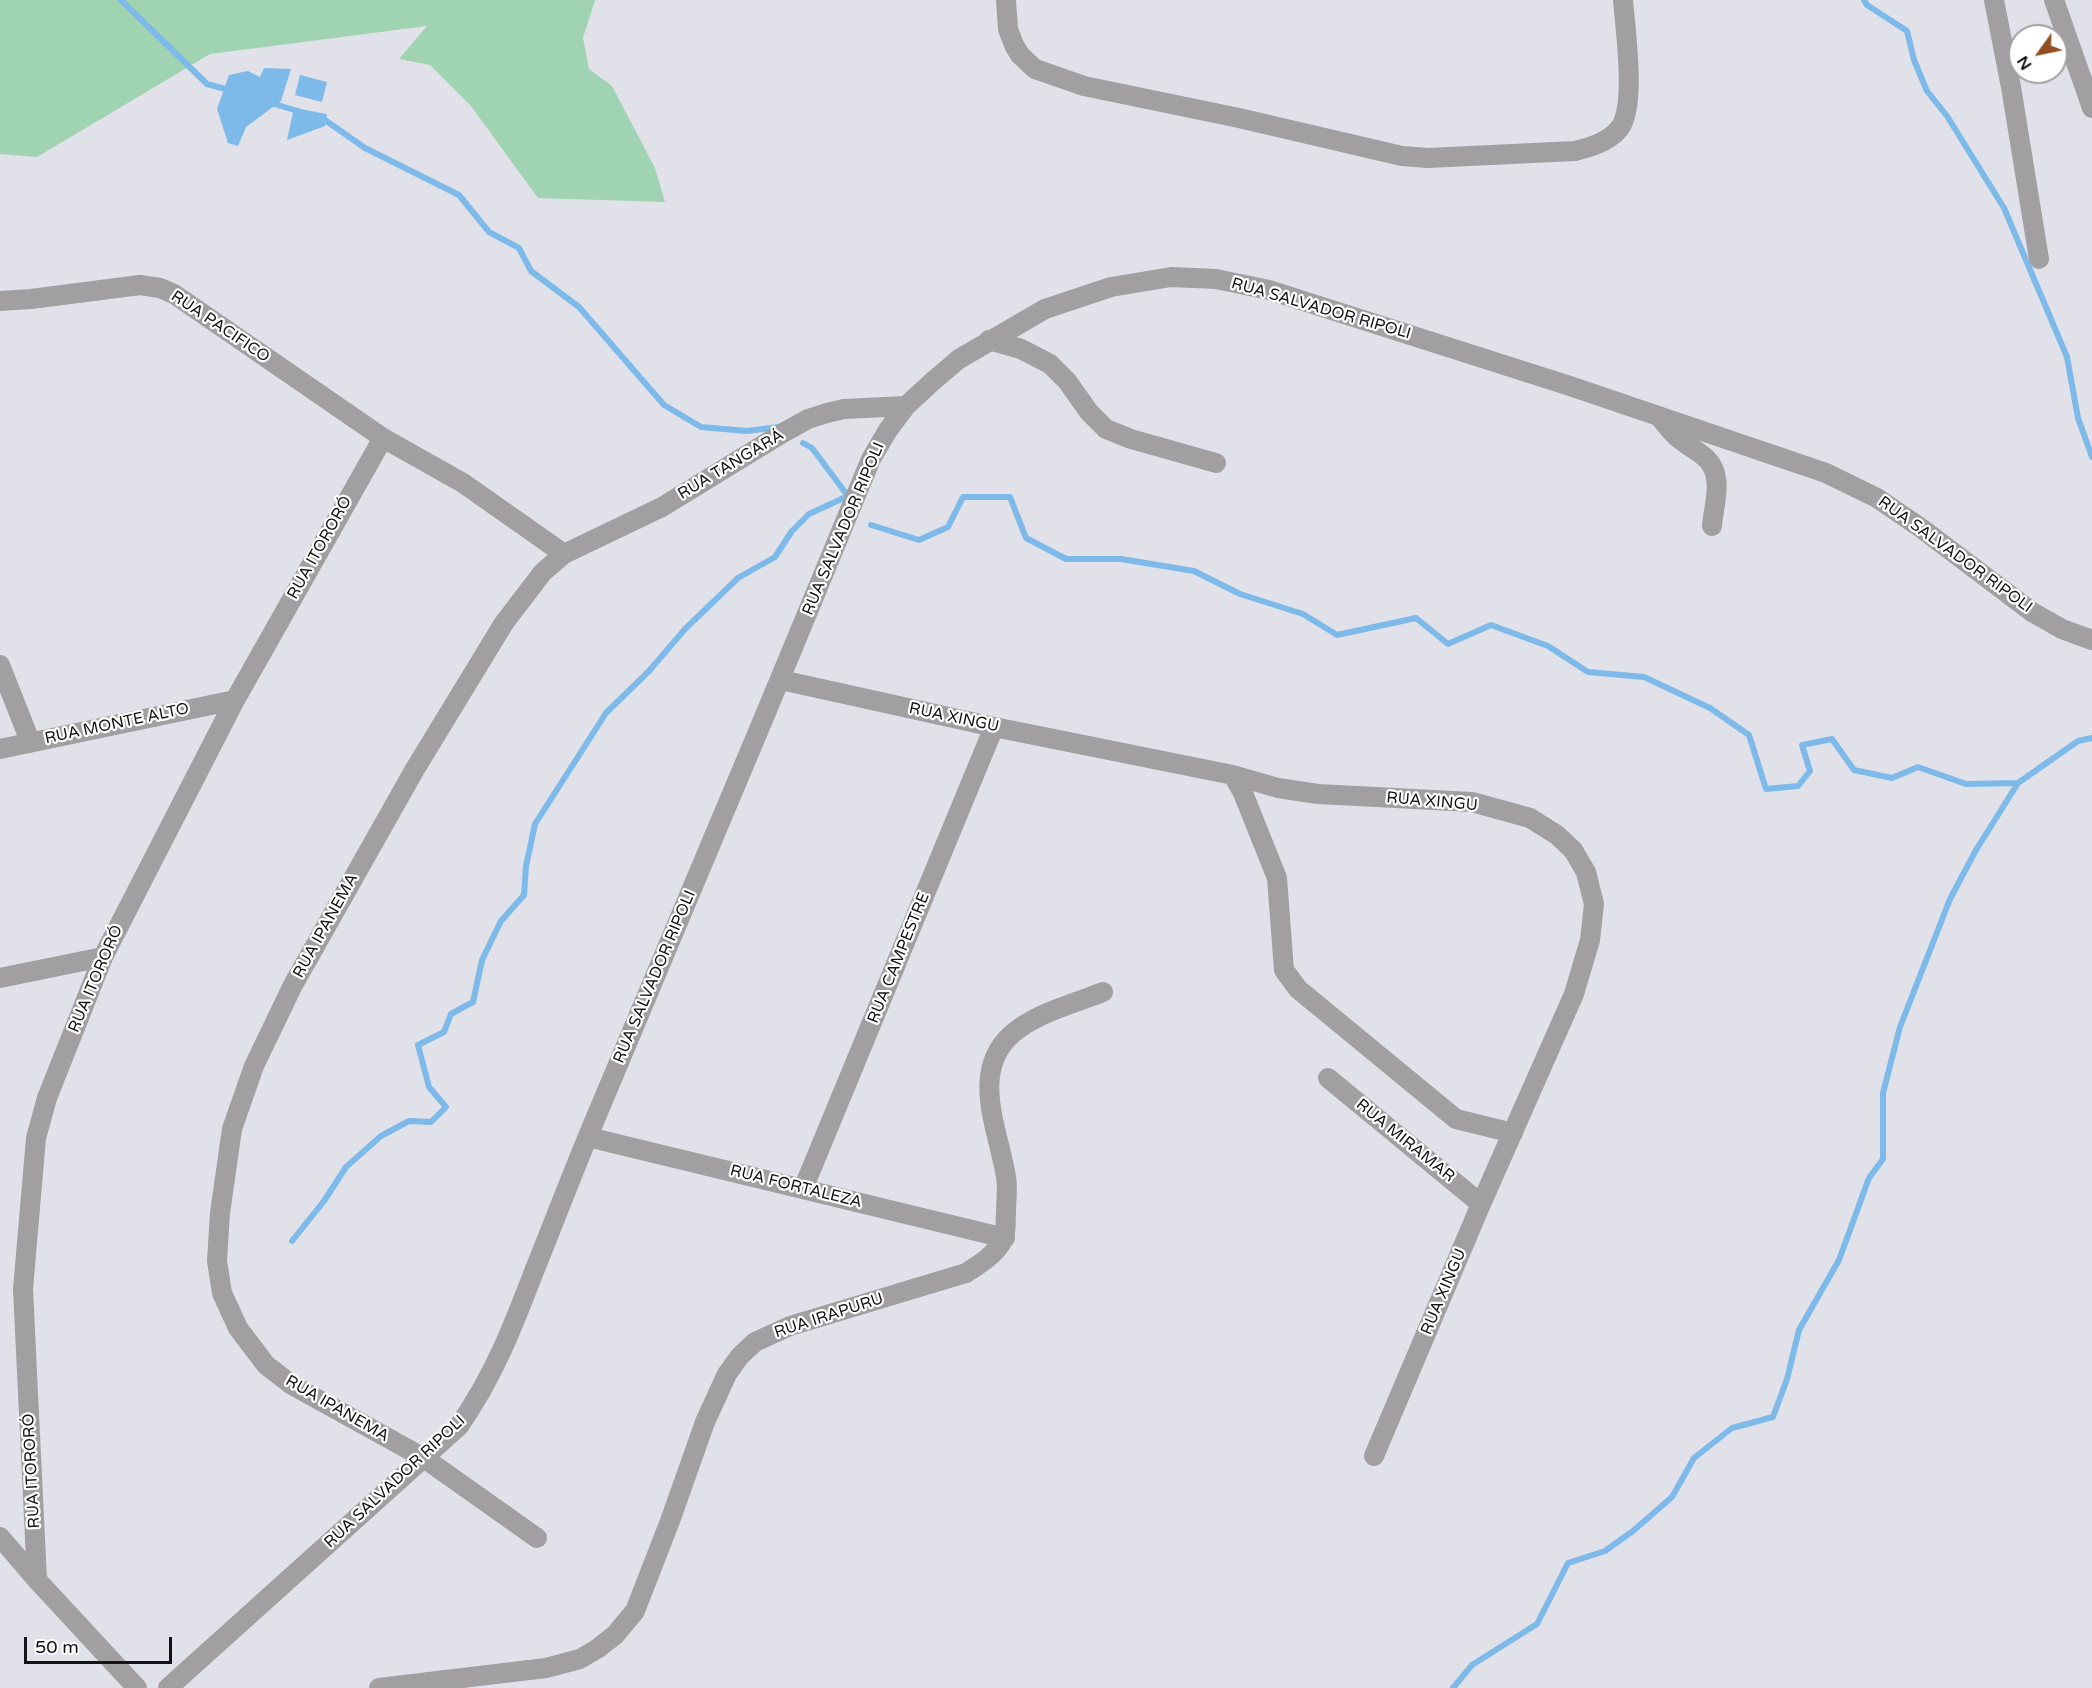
<!DOCTYPE html>
<meta charset="utf-8">
<style>
body{margin:0}
#map{position:relative;width:2092px;height:1688px;overflow:hidden;background:#e1e1e9;font-family:"Varela Round",sans-serif}
canvas{display:block}
.north{position:absolute;left:2008px;top:24px;width:60px;height:60px;box-sizing:border-box;background:#fff;border:2px solid #a1a1a2;border-radius:50%;rotate:237deg;font-size:16px;font-weight:700;line-height:24px;text-align:center;color:#131316}
.north::after{content:'';display:block;margin:auto;width:21px;height:27px;background:#924e20;clip-path:polygon(50% 0,100% 100%,50% 72%,0 100%)}
.scale{position:absolute;left:24px;top:1637px;width:148px;height:27px;box-sizing:border-box;border:3px solid #131316;border-top:0;padding-left:8px;font-size:18px;line-height:21px;white-space:nowrap;color:#131316;-webkit-text-stroke:4px #fff;paint-order:stroke}
</style>
<div id="map">
<canvas width="2092" height="1688"></canvas>
<div class="north">N</div>
<div class="scale">50 m</div>
</div>
<script>
const ctx = document.querySelector('canvas').getContext('2d');
ctx.lineJoin = 'round';
function paint(path, color) {
  ctx.fillStyle = color;
  ctx.fill(path, 'evenodd');
}
function trace(path, color, width, dash) {
  ctx.strokeStyle = color;
  ctx.lineWidth = width;
  ctx.lineCap = dash ? 'butt' : 'round';
  ctx.setLineDash(dash || []);
  ctx.stroke(path);
}
function write(font, color, halo, rows, align = 'center') {
  ctx.font = font + ' "Varela Round",sans-serif';
  ctx.lineWidth = 4.5;
  ctx.setLineDash([]);
  ctx.textBaseline = 'middle';
  ctx.strokeStyle = halo;
  ctx.fillStyle = color;
  for (const [text, x, y, turn = 0] of rows) {
    ctx.save();
    ctx.translate(x, y);
    ctx.rotate((+turn || 0) * Math.PI / 180);
    ctx.textAlign = isNaN(turn) ? turn : align;
    if (halo) ctx.strokeText(text, 0, 0);
    ctx.fillText(text, 0, 0);
    ctx.restore();
  }
}
paint(new Path2D(`
 M0 0H595L583 38 589 69 612 86 655 168 665 202 538 198 471 106 430 65 399 59 427 26 210 54 37 157 0 154Z`), '#9fd3b2');
paint(new Path2D(`
 M264 68 291 69 281 101 246 127 238 146 228 143 217 109 229 75 248 71 260 77Z
 M300 75 327 82 322 102 295 95Z
 M294 108 327 114 325 126 287 140Z`), '#7dbae9');
trace(new Path2D(`
 M121 0 207 84 229 90
 M1864 0 1867 5 1907 31 1914 60 1927 91 1947 116 2004 208 2067 357 2078 418 2092 457
 M271 103 301 112
 M320 118 325 120 365 148 459 195 489 232 519 248 531 271 579 307 664 405 701 427 747 431 779 427
 M871 525 919 540 948 527 963 497H1010L1026 538 1066 559H1121L1194 571 1240 594 1303 614 1337 635 1416 618 1448 644 1491 625 1548 646 1588 672 1644 677 1710 708 1749 735 1766 789 1798 786 1810 771 1802 745 1832 739 1854 770 1892 778 1918 767 1966 784 2018 783 2078 741 2092 738
 M292 1241 324 1201 346 1167 381 1136 409 1121 431 1122 446 1107 429 1087 418 1045 444 1032 451 1014 473 1002 482 960 501 921 524 895 526 866 535 824 606 713 649 671 685 629 738 578 775 557 792 531 809 514 848 496 812 448 803 443
 M1453 1688 1472 1665 1537 1624 1568 1563 1605 1551 1633 1531 1672 1497 1694 1458 1732 1428 1773 1417 1787 1379 1799 1330 1839 1260 1869 1178 1883 1159V1093L1900 1027 1950 899 1976 850 2018 783`), '#7dbae9', 6);
trace(new Path2D(`
 M1006 0 1008 29 1014 45 1020 55 1035 69 1084 86 1239 118 1402 156 1428 158 1575 151C1591 147 1608 142 1619 129 1637 107 1625 28 1623 0
 M1994 0 2011 87 2039 259
 M2054 0 2092 108
 M0 301 31 299 140 285 160 288 174 294 383 438 463 483 564 554
 M989 340 1021 349 1050 364 1067 381 1089 412 1106 429 1131 439 1216 463
 M1659 416C1666 425 1672 434 1682 441 1696 452 1713 457 1716 478 1719 492 1713 511 1712 526
 M0 665 30 741
 M781 680 994 727 1233 775 1278 788 1318 794 1472 802 1530 818 1557 835 1573 850 1586 872 1594 904 1590 940 1574 994 1481 1204 1374 1456
 M0 749 235 700
 M1233 775 1243 793 1277 878 1284 970 1298 989 1456 1119 1513 1133
 M0 978 103 957
 M1328 1078 1481 1204
 M588 1137 1005 1238
 M803 1189 994 727
 M0 1537 37 1580 137 1688
 M537 1538 424 1458 292 1385 266 1365 238 1328 222 1293 217 1261 220 1213 232 1129 254 1066 293 985 415 769 504 623 543 572 564 554 662 507 781 434 808 419 827 413 844 409 906 406
 M37 1580 23 1289 36 1138 47 1098 103 957 235 700 383 438
 M168 1688 459 1426C493 1377 512 1329 533 1274 554 1222 574 1169 596 1117 688 898 781 679 871 459L888 430 906 406 932 382 959 359 1045 309 1111 287 1171 277 1216 279 1269 290 1570 386 1826 473 1877 498 1921 528 2032 612 2062 629 2092 640
 M379 1688 546 1668 580 1659 597 1649 615 1635 635 1611 670 1521 705 1422 727 1374 740 1356 755 1342 790 1326 966 1273C980 1264 995 1255 1003 1240 1007 1233 1005 1221 1006 1213 1006 1202 1008 1188 1006 1177 999 1131 969 1072 1012 1034 1036 1013 1073 1004 1103 992`), '#a29fa2', 20);
write('16px', '#131316', '#fff', [
 ["RUA SALVADOR RIPOLI",1321,309,16],
 ["RUA PACIFICO",220,327,34],
 ["RUA TANGARÁ",731,465,-31],
 ["RUA SALVADOR RIPOLI",844,529,-67],
 ["RUA ITORORÓ",320,548,-61],
 ["RUA SALVADOR RIPOLI",1955,555,36],
 ["RUA XINGU",954,718,12],
 ["RUA MONTE ALTO",117,724,-12],
 ["RUA XINGU",1432,802,5],
 ["RUA IPANEMA",326,926,-61],
 ["RUA CAMPESTRE",899,958,-68],
 ["RUA SALVADOR RIPOLI",655,977,-67],
 ["RUA ITORORÓ",96,979,-67],
 ["RUA MIRAMAR",1405,1141,39],
 ["RUA FORTALEZA",796,1187,14],
 ["RUA XINGU",1444,1292,-67],
 ["RUA IRAPURU",829,1316,-18],
 ["RUA IPANEMA",337,1409,30],
 ["RUA ITORORÓ",32,1471,-93],
 ["RUA SALVADOR RIPOLI",395,1482,-43]
]);
</script>
